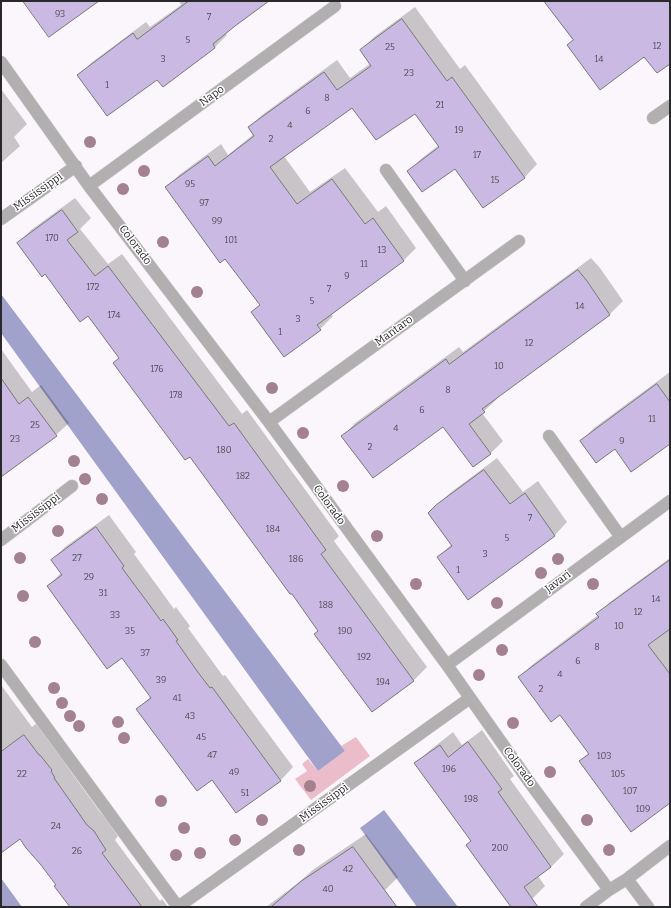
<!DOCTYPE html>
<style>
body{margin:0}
#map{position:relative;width:671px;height:908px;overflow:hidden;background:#fbf6fb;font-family:Bitter,serif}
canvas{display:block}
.frame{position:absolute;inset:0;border:2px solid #29282a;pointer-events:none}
</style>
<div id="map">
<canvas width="671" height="908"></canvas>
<div class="frame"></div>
</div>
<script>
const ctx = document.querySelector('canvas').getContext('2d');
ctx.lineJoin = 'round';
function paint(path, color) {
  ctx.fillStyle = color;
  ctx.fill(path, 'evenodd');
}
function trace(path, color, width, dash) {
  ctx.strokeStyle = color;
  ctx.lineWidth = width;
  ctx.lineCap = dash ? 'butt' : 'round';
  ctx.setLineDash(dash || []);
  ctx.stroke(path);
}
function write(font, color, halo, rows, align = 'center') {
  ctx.font = font + ' Bitter,serif';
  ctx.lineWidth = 3;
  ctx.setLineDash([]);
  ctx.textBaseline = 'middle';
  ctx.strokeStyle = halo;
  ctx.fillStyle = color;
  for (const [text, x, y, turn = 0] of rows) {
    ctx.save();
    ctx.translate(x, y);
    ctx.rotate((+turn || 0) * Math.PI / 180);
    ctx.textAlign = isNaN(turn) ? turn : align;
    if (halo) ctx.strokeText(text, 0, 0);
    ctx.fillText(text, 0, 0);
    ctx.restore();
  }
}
paint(new Path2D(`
 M356 737 370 756 311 800 295 779 307 771 302 764 308 759 318 771 345 751 341 746Z`), '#ebbdca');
paint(new Path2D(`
 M1 294 345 751 318 771 1 333Z
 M384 810 458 907H417L360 828Z
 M1 878 22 907H1Z`), '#a1a2cb');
paint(new Path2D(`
 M179 1H266L225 33 227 35 215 47 163 85 158 79 79 76 91 63 146 22 150 27 181 5Z
 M415 7 460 69 465 65 537 164 525 177 484 207 456 168 408 172 421 159 439 145 415 112 353 106 284 156 310 192 345 168 378 212 386 206 416 248 404 260 330 313 333 316 320 329 253 312 260 304 225 258 166 188 179 175 221 144 228 155 254 134 249 127 262 115 337 60 350 78 371 63 361 50 374 37Z
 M1 89 27 124 14 137 20 146 1 163Z
 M75 198 91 218 80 229 108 264 122 254 242 414 247 410 339 536 334 541 427 667 414 680 372 710 319 630 88 314 46 273 18 243 31 230Z
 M591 258 600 268 623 301 610 314 496 398 497 399 482 413 503 441 491 453 473 466 443 426 343 436 355 423 459 347 463 352Z
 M1 349 32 392 41 385 69 423 56 435 1 476Z
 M670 372V442L615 448 581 441 594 428Z
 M497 458 523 492 538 481 567 522 555 535 468 598 438 557 452 544 429 513 450 493Z
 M109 515 136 552 134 554 161 591 174 609 176 607 190 626 188 628 223 676 225 675 293 767 281 780 237 812 212 778 138 709 151 696 122 656 48 586 61 573 52 560 65 547Z
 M670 558V802L581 761 589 752 560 714 519 677 532 665 598 615V614L610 602Z
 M1 685 32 727 37 723 67 764 66 765 100 812 106 818 118 836 115 840 160 901 162 899 168 907H71L57 885 1 809Z
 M482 730 514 776 510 779 564 854 551 867 538 876 545 886 532 899 520 907H513L472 841 416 763 429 751 453 732 462 745Z
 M366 834 398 877 385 890 361 907H266L298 883 314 869Z`), '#0003');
const building = new Path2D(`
 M23 1H99L49 37Z
 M189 1H269L235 26 213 44 215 48 163 87 157 80 107 116 77 75 133 33 137 39Z
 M544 1H670V64L657 73 644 57 600 90 567 45 573 40Z
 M402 19 447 81 452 77 525 178 483 208 455 169 422 192 407 171 439 147 415 114 376 140 352 108 270 167 297 204 332 179 365 224 373 218 404 261 317 325 321 330 284 357 251 312 260 305 225 259 220 263 165 187 208 156 215 166 254 136 248 127 324 72 337 90 371 66 360 50Z
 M62 210 78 232 67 240 95 276 108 266 229 426 234 423 326 550 321 554 414 681 372 712 314 634 318 631 292 594H290L190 457 185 460 113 363 119 358 88 316 80 322 45 274 42 277 17 243Z
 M578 270 587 281 610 315 482 409 485 412 469 424 491 454 473 467 443 427 373 478 341 436 446 359 449 364Z
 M1 378 19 404 28 397 57 436 1 477Z
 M657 384 670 402V444L631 472 615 449 596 463 580 441Z
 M484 470 510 504 525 493 555 536 468 600 437 557 452 546 428 513 436 505Z
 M96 527 124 566 122 568 148 603 161 621 163 619 178 640 176 641 197 671 210 688 212 687 281 781 236 813 212 780 197 791 136 709 151 698 122 658 107 669 47 586 62 575 51 560Z
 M670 560V629L648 645 670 674V803L631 832 579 761 589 754 560 715 551 722 518 677 599 617 596 614Z
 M24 735 39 755H40L52 770 51 771 55 778H54L87 825 94 831 106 850 102 853 142 907H70L54 886 56 885 41 865 26 848 20 839 1 853V752Z
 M468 742 502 789 498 792 551 867 524 887 538 907H511L466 845 471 841 414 763 440 745 448 757Z
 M353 847 397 907H271L300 882Z`);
paint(building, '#cabae3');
trace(building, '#78767b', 1);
const minor = new Path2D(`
 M1 62 89 186 269 422 447 665 530 783 609 890 627 879 670 846
 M653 118 670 106
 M386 170 465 281
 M89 186 335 6
 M1 219 76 166
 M269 422 519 241
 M549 436 620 536
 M1 540 72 486
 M1 665 178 907
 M447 665 670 501
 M627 879 648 907
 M178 907 470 698
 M586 907 609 890`);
trace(minor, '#d5d1d5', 13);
trace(minor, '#b2afb0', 12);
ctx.fillStyle = '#a4818f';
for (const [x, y] of [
 [90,142],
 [144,171],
 [123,189],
 [163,242],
 [197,292],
 [272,388],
 [303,433],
 [74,461],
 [85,479],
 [343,486],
 [102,499],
 [58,531],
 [377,536],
 [20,558],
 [558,559],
 [541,573],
 [416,584],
 [593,584],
 [23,596],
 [497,603],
 [35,642],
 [502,650],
 [479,675],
 [54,688],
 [62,703],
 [70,716],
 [118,722],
 [513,723],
 [79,726],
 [124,738],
 [550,772],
 [310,786],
 [161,801],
 [262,820],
 [587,820],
 [184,828],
 [235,840],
 [299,850],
 [609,850],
 [200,853],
 [176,855]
]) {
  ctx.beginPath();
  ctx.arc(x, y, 6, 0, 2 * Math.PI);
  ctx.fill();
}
write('9px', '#514c58', null, [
 ["93",60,14],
 ["7",209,17],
 ["5",188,40],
 ["12",657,46],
 ["25",390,47],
 ["3",163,59],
 ["14",599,59],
 ["23",409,73],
 ["1",107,85],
 ["8",327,98],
 ["21",440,105],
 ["6",308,111],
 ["4",290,125],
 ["19",459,130],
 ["2",271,139],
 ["17",477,155],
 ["15",495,180],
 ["95",190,184],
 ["97",204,203],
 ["99",217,221],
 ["170",52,238],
 ["101",231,240],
 ["13",382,250],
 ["11",364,264],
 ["9",347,276],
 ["172",93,287],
 ["7",329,289],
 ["5",312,301],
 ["14",580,306],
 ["174",114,315],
 ["3",298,319],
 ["1",280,332],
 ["12",529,343],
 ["10",499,366],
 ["176",157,369],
 ["8",448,390],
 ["178",176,395],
 ["6",422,410],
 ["11",652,419],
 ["25",35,425],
 ["4",396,428],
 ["23",15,439],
 ["9",622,441],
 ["2",370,447],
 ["180",224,450],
 ["182",243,476],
 ["7",530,518],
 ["184",273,529],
 ["5",507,538],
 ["3",485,554],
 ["27",77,558],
 ["186",296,559],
 ["1",458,570],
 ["29",89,577],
 ["31",103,593],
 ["14",656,599],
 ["188",326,605],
 ["12",638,612],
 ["33",115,615],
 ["10",619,626],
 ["35",130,631],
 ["190",345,631],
 ["8",597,647],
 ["37",145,653],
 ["192",364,657],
 ["6",578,661],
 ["4",560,674],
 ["39",161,680],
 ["194",383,682],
 ["2",541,689],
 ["41",177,698],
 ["43",190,716],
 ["45",201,737],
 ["47",212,755],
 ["103",604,756],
 ["196",449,769],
 ["49",234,772],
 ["22",22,774],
 ["105",618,774],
 ["107",630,791],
 ["51",245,793],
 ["198",471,799],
 ["109",643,809],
 ["24",56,826],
 ["200",500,848],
 ["26",77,851],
 ["42",348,869],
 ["40",328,889]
]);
write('11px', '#29282a', '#fff', [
 ["Napo",212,96,-36],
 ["Mississippi",38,192,-35],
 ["Colorado",135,245,53],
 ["Mantaro",394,331,-36],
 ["Colorado",329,505,54],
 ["Mississippi",36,513,-37],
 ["Javari",558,582,-37],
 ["Colorado",519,767,54],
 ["Mississippi",324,803,-36]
]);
</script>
